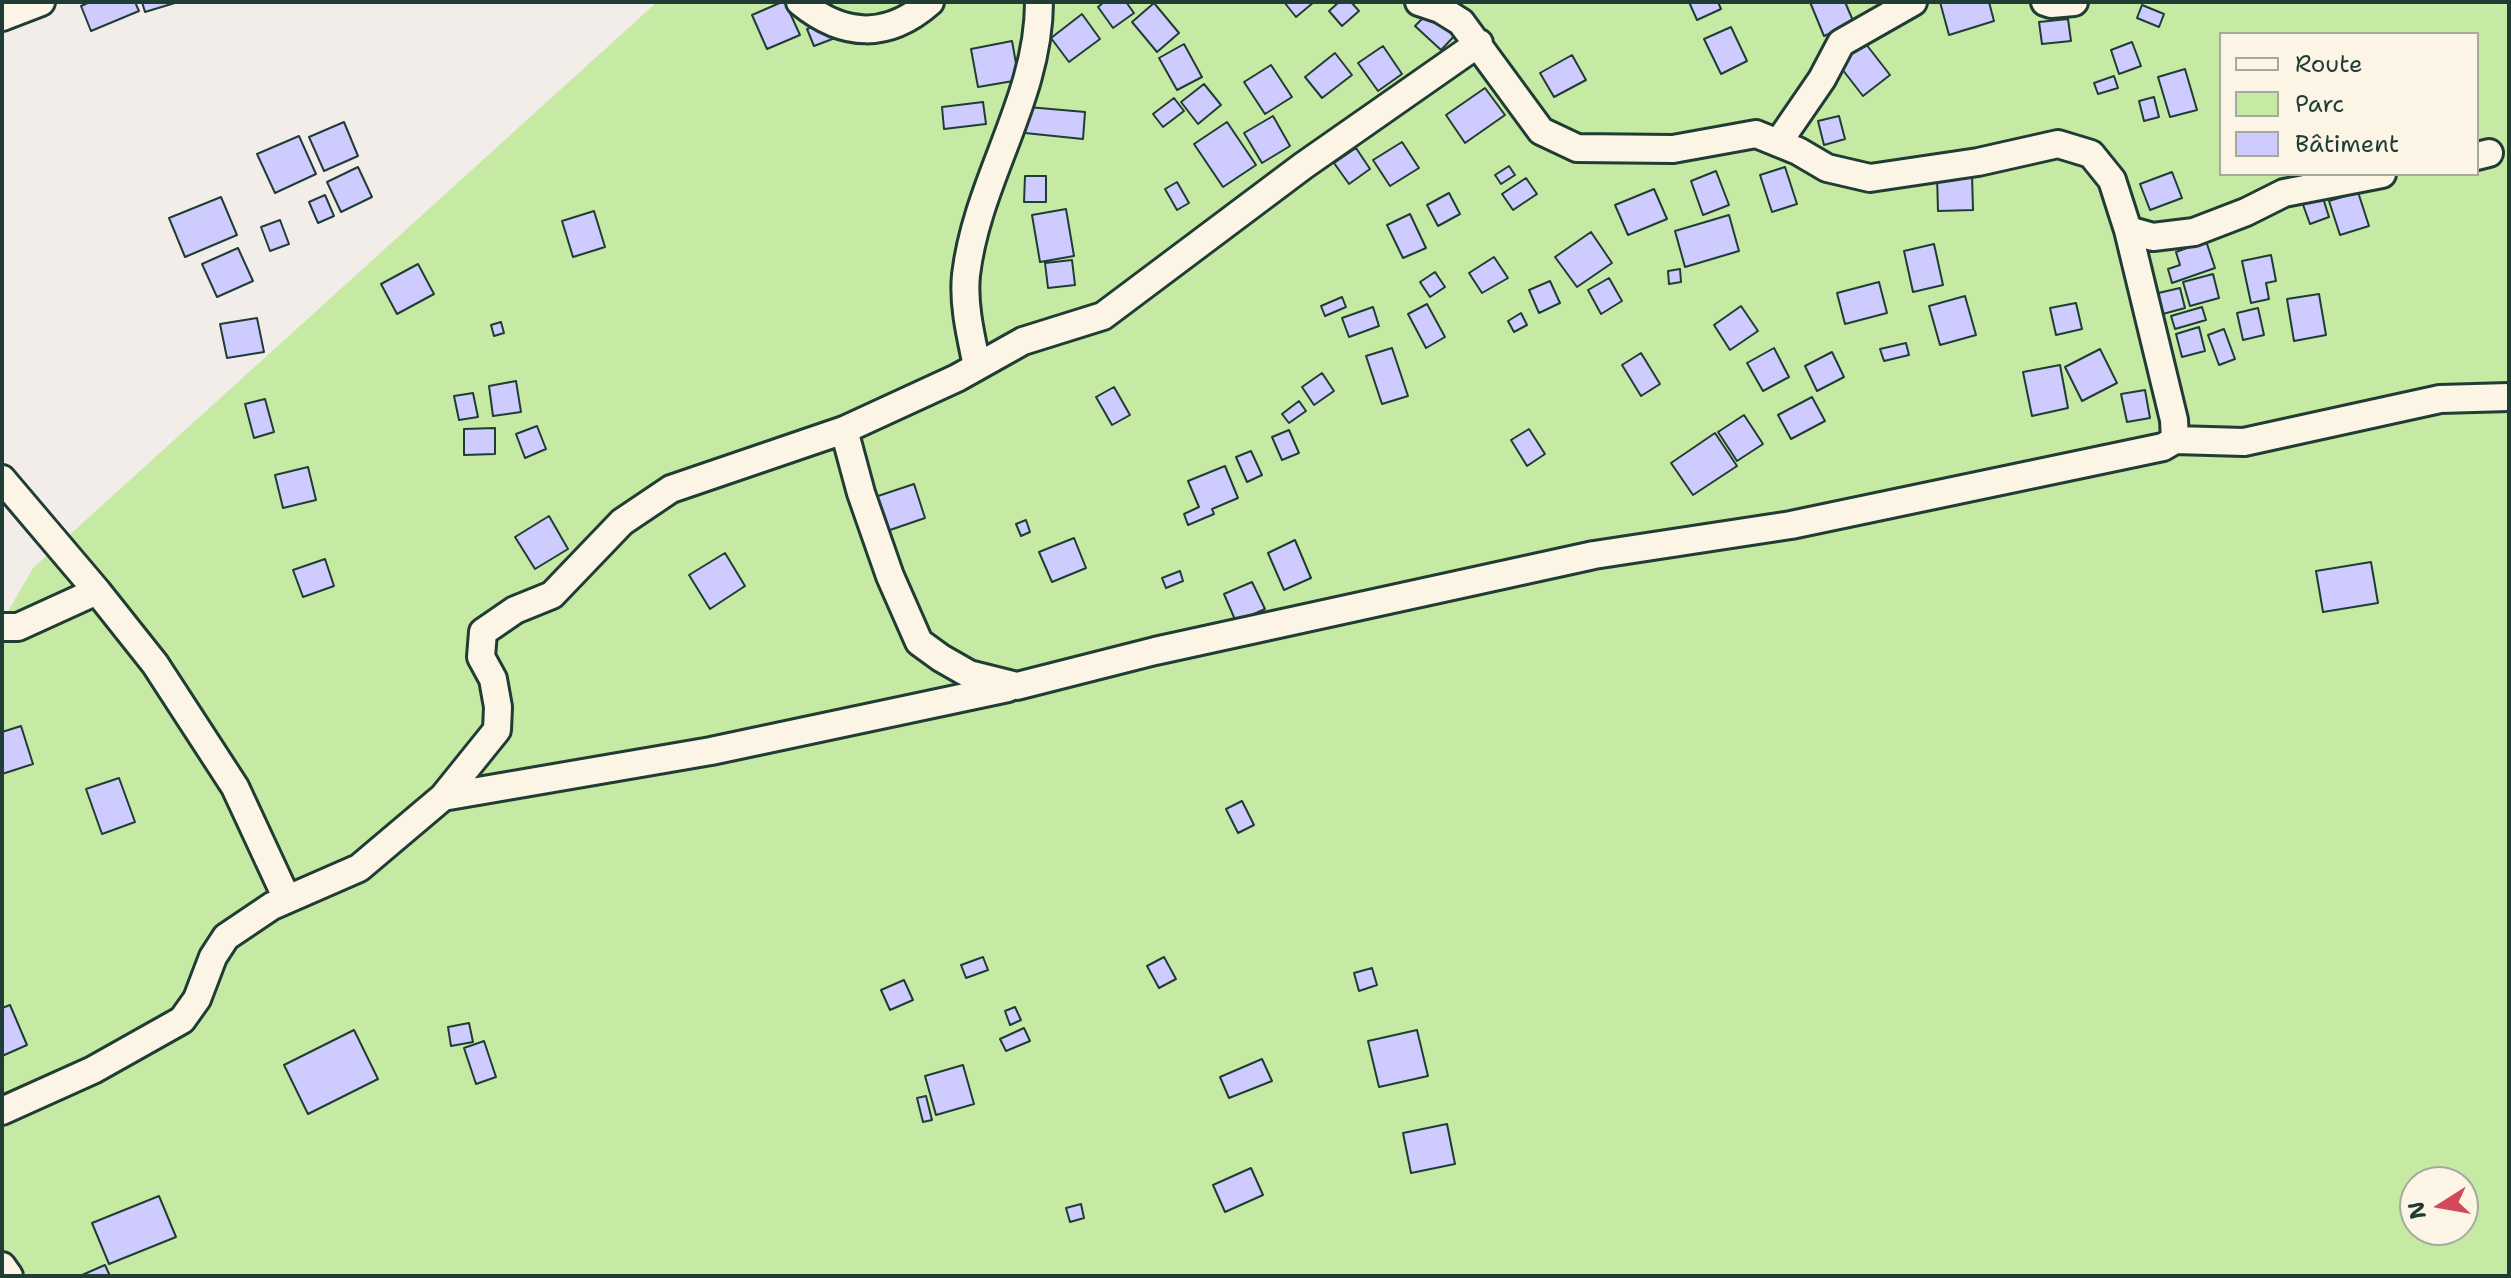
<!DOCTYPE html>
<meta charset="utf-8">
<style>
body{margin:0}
#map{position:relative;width:2511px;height:1278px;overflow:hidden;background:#f3edea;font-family:"Shantell Sans",sans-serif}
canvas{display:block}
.frame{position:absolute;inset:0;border:4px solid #1f3d34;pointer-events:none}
.legend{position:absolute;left:2219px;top:32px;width:260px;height:144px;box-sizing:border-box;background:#fcf5e5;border:2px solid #a4ab9e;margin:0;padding:10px 14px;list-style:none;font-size:24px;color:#1f3d34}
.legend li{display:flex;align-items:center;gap:16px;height:40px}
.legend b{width:40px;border:2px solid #a4ab9e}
.north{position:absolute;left:2399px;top:1166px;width:80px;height:80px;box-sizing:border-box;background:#fcf5e5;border:2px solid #a4ab9e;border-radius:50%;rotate:259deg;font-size:22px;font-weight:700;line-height:32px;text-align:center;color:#1f3d34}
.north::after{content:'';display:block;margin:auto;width:28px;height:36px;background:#d1495b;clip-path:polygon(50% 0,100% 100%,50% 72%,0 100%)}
</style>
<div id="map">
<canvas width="2511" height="1278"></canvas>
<div class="frame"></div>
<ul class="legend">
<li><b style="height:10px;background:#fcf5e5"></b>Route</li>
<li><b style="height:22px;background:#c6e9a3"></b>Parc</li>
<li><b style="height:22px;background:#ceccfe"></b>Bâtiment</li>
</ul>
<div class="north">N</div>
</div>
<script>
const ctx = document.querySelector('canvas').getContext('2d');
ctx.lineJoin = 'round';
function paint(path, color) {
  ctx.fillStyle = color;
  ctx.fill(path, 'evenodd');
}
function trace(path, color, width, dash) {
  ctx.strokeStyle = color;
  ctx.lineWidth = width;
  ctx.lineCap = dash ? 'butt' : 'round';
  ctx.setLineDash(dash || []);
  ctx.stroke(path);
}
paint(new Path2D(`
 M657 2H2509V1276H2V622L33 568ZM2221 34H2477V174H2221ZM2415 1182H2463V1230H2415Z`), '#c6e9a3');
const building = new Path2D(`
 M90 2H135L139 11 91 31 81 6Z
 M142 2H178L145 12Z
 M782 2H785L800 35 767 49 752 15Z
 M1104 2H1126L1134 13 1113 28 1098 7Z
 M1284 2H1314L1296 17Z
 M1339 2H1351L1359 11 1342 26 1329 11Z
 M1689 2H1718L1721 9 1697 20Z
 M1810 2H1845L1854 23 1824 36Z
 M1940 2H1989L1994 21 1949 35Z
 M1154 3 1179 33 1157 52 1132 22Z
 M2142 5 2164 14 2159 27 2137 18Z
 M1435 6 1460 30 1441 50 1415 26Z
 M1082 14 1100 39 1069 62 1051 38Z
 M836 18 843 35 814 46 807 29Z
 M2068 19 2071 41 2042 44 2039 22Z
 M1731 27 1747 61 1721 74 1704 39Z
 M1862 39 1890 75 1863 96 1835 60Z
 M1012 41 1019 80 978 87 971 49Z
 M2132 42 2141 66 2119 74 2111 50Z
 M1184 44 1202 77 1177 90 1159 58Z
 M1383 46 1402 74 1378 91 1358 63Z
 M1335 53 1352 75 1322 98 1305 77Z
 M1572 55 1586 80 1554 97 1540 73Z
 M1271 65 1292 97 1265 114 1244 82Z
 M2185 69 2197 110 2170 117 2158 77Z
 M2114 76 2118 88 2098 94 2094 83Z
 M1204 84 1221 105 1198 124 1181 102Z
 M1485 88 1505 115 1465 143 1446 115Z
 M2154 97 2159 117 2144 121 2139 101Z
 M1174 98 1184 111 1163 127 1153 114Z
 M983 102 986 124 944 129 942 107Z
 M1028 107 1085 112 1083 139 1025 133Z
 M1273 116 1290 146 1262 163 1244 133Z
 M1839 116 1845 139 1824 145 1818 121Z
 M344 122 358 156 324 171 309 137Z
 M1227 122 1256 165 1223 187 1194 144Z
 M299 136 316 174 275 193 257 154Z
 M1402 142 1419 168 1390 186 1373 160Z
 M1356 148 1370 169 1349 184 1334 163Z
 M1509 166 1515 175 1501 184 1495 175Z
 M358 167 372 197 341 212 327 182Z
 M1785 167 1797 204 1772 212 1760 175Z
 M1716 171 1729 205 1703 215 1691 181Z
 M2172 172 2182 198 2150 210 2140 184Z
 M1972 174 1973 210 1938 211 1937 175Z
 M1025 176H1046V202H1024Z
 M1526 178 1537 194 1513 210 1502 194Z
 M1177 182 1189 203 1177 210 1165 189Z
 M1654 189 1667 219 1628 235 1615 205Z
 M2358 192 2369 226 2340 235 2329 201Z
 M1449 193 1460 214 1438 226 1427 205Z
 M325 195 334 216 318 223 309 202Z
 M2322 195 2329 217 2310 224 2302 202Z
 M221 197 237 235 185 257 169 218Z
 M1066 209 1074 256 1040 262 1032 215Z
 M594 211 605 247 573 257 562 221Z
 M1410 214 1426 248 1403 258 1387 225Z
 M1729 215 1739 251 1685 267 1675 231Z
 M280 220 289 244 270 251 261 227Z
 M1591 232 1612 263 1577 287 1555 257Z
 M2206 241 2215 268 2172 283 2168 269 2180 265 2176 252Z
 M1934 244 1943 285 1913 292 1904 251Z
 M238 248 253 281 217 297 202 264Z
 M2271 255 2276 281 2266 283 2269 299 2251 303 2242 261Z
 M1494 257 1508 278 1482 293 1469 273Z
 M1072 260 1075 285 1048 288 1045 263Z
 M418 264 434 294 397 314 381 284Z
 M1680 269 1681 282 1669 284 1668 271Z
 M1435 272 1445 287 1430 297 1420 282Z
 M2213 274 2219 298 2190 306 2183 282Z
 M1609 278 1622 301 1601 314 1588 290Z
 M1550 281 1560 303 1539 313 1529 290Z
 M1879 282 1887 313 1845 324 1837 293Z
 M2180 288 2185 308 2159 315 2154 294Z
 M2319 294 2326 335 2294 341 2287 299Z
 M1965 296 1976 335 1940 345 1929 306Z
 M1342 297 1346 307 1325 316 1321 306Z
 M2076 303 2082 329 2056 335 2050 308Z
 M1427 304 1445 337 1426 348 1408 314Z
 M1741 306 1758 331 1730 350 1714 325Z
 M1373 307 1379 326 1349 337 1342 318Z
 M2202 307 2206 320 2175 329 2171 316Z
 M2258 308 2264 335 2243 340 2237 313Z
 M1521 313 1527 325 1514 332 1508 321Z
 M257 318 264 352 227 358 220 324Z
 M501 322 504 333 494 336 491 325Z
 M2199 327 2205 351 2182 357 2176 334Z
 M2224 329 2235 359 2219 365 2208 335Z
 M1906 343 1909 355 1884 361 1880 349Z
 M1392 348 1408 396 1382 404 1366 356Z
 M1774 348 1789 377 1763 391 1747 363Z
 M2100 349 2117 383 2082 401 2065 367Z
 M1832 352 1844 377 1817 391 1805 366Z
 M1641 353 1660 384 1641 396 1622 365Z
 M2060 365 2068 408 2032 416 2023 372Z
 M1322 373 1334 391 1314 405 1302 387Z
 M516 381 521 412 493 416 489 386Z
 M1114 387 1130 415 1112 425 1096 397Z
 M2145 390 2150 418 2127 422 2121 394Z
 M473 393 478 417 459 420 454 396Z
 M1812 397 1825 421 1791 439 1778 415Z
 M265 399 274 432 254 438 245 404Z
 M1299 401 1306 411 1289 423 1282 414Z
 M1744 415 1763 444 1737 461 1718 432Z
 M537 426 546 449 525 458 516 434Z
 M495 428V454L464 455V429Z
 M1529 429 1545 454 1527 466 1511 440Z
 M1289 430 1299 453 1282 460 1272 437Z
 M1715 433 1737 466 1693 495 1671 463Z
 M1251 451 1262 475 1247 482 1236 457Z
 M1225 466 1238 498 1212 509 1214 514 1188 525 1184 514 1199 507 1188 481Z
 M308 467 316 500 283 508 275 475Z
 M914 484 925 518 887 531 875 497Z
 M549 516 568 549 535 569 515 537Z
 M1026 520 1030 532 1021 536 1016 524Z
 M1074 538 1086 568 1052 582 1039 552Z
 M1295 540 1311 578 1284 590 1268 553Z
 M725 553 745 586 710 609 689 575Z
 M325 559 334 586 303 597 293 570Z
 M2371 562 2378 603 2323 612 2316 571Z
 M1180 571 1183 581 1166 588 1162 578Z
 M1252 582 1265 609 1236 622 1224 594Z
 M21 726 33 764 2 774V732Z
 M119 778 135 822 102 834 86 789Z
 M1242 801 1254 825 1238 833 1226 809Z
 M983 957 988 970 966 978 961 965Z
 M1164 957 1176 979 1159 988 1147 966Z
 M1372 968 1377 985 1359 991 1354 973Z
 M904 980 913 1000 890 1010 881 990Z
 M10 1005 27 1045 2 1056V1008Z
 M1015 1007 1021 1020 1010 1025 1005 1011Z
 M469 1023 473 1042 451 1046 448 1027Z
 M1024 1028 1030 1041 1006 1051 1000 1039Z
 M354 1030 378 1079 308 1114 284 1065Z
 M1417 1030 1428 1076 1379 1087 1368 1041Z
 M484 1041 496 1077 476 1084 464 1048Z
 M1262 1059 1272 1081 1229 1098 1220 1077Z
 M963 1065 974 1104 936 1115 925 1076Z
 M926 1096 932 1120 923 1122 917 1098Z
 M1447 1124 1455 1164 1411 1173 1403 1133Z
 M1251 1168 1263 1195 1225 1212 1213 1185Z
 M159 1196 176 1237 109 1264 92 1223Z
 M1081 1204 1084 1218 1070 1222 1066 1208Z
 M105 1265 110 1276H82V1275Z`);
paint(building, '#ceccfe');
trace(building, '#1f3d34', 2);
const minor = new Path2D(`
 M800 2C844 38 888 39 930 2
 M1419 2 1440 9 1461 22 1541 131 1577 148 1673 149 1756 134 1798 151 1827 168 1870 178 1978 162 2058 144 2091 154 2112 180 2128 230 2153 237 2194 232 2246 212 2284 193 2382 174
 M2045 2 2051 4 2074 2
 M2 17 41 2
 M1778 143 1822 79 1841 43 1913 2
 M2477 156 2489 153
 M977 366C971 337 963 305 966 275 977 180 1039 99 1039 2
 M844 430 861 493 890 576 919 642 941 658 969 674 1017 686 1155 651 1594 555 1791 525 2163 447 2175 440 2174 420 2128 230
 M2175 440 2244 442 2440 399 2509 397
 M2 479 97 591 155 664 235 787 287 899
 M2 627H18L97 591
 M443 797 711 751 1008 688
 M2 1111 93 1070 182 1020 197 999 213 957 226 937 272 906 359 868 443 797 497 730 498 707 493 679 481 657 483 632 515 610 552 595 622 522 671 489 844 430 957 378 1023 341 1103 316 1303 166 1479 43
 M2 1266 9 1276`);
trace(minor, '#1f3d34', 32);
trace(minor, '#fcf5e5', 26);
</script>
